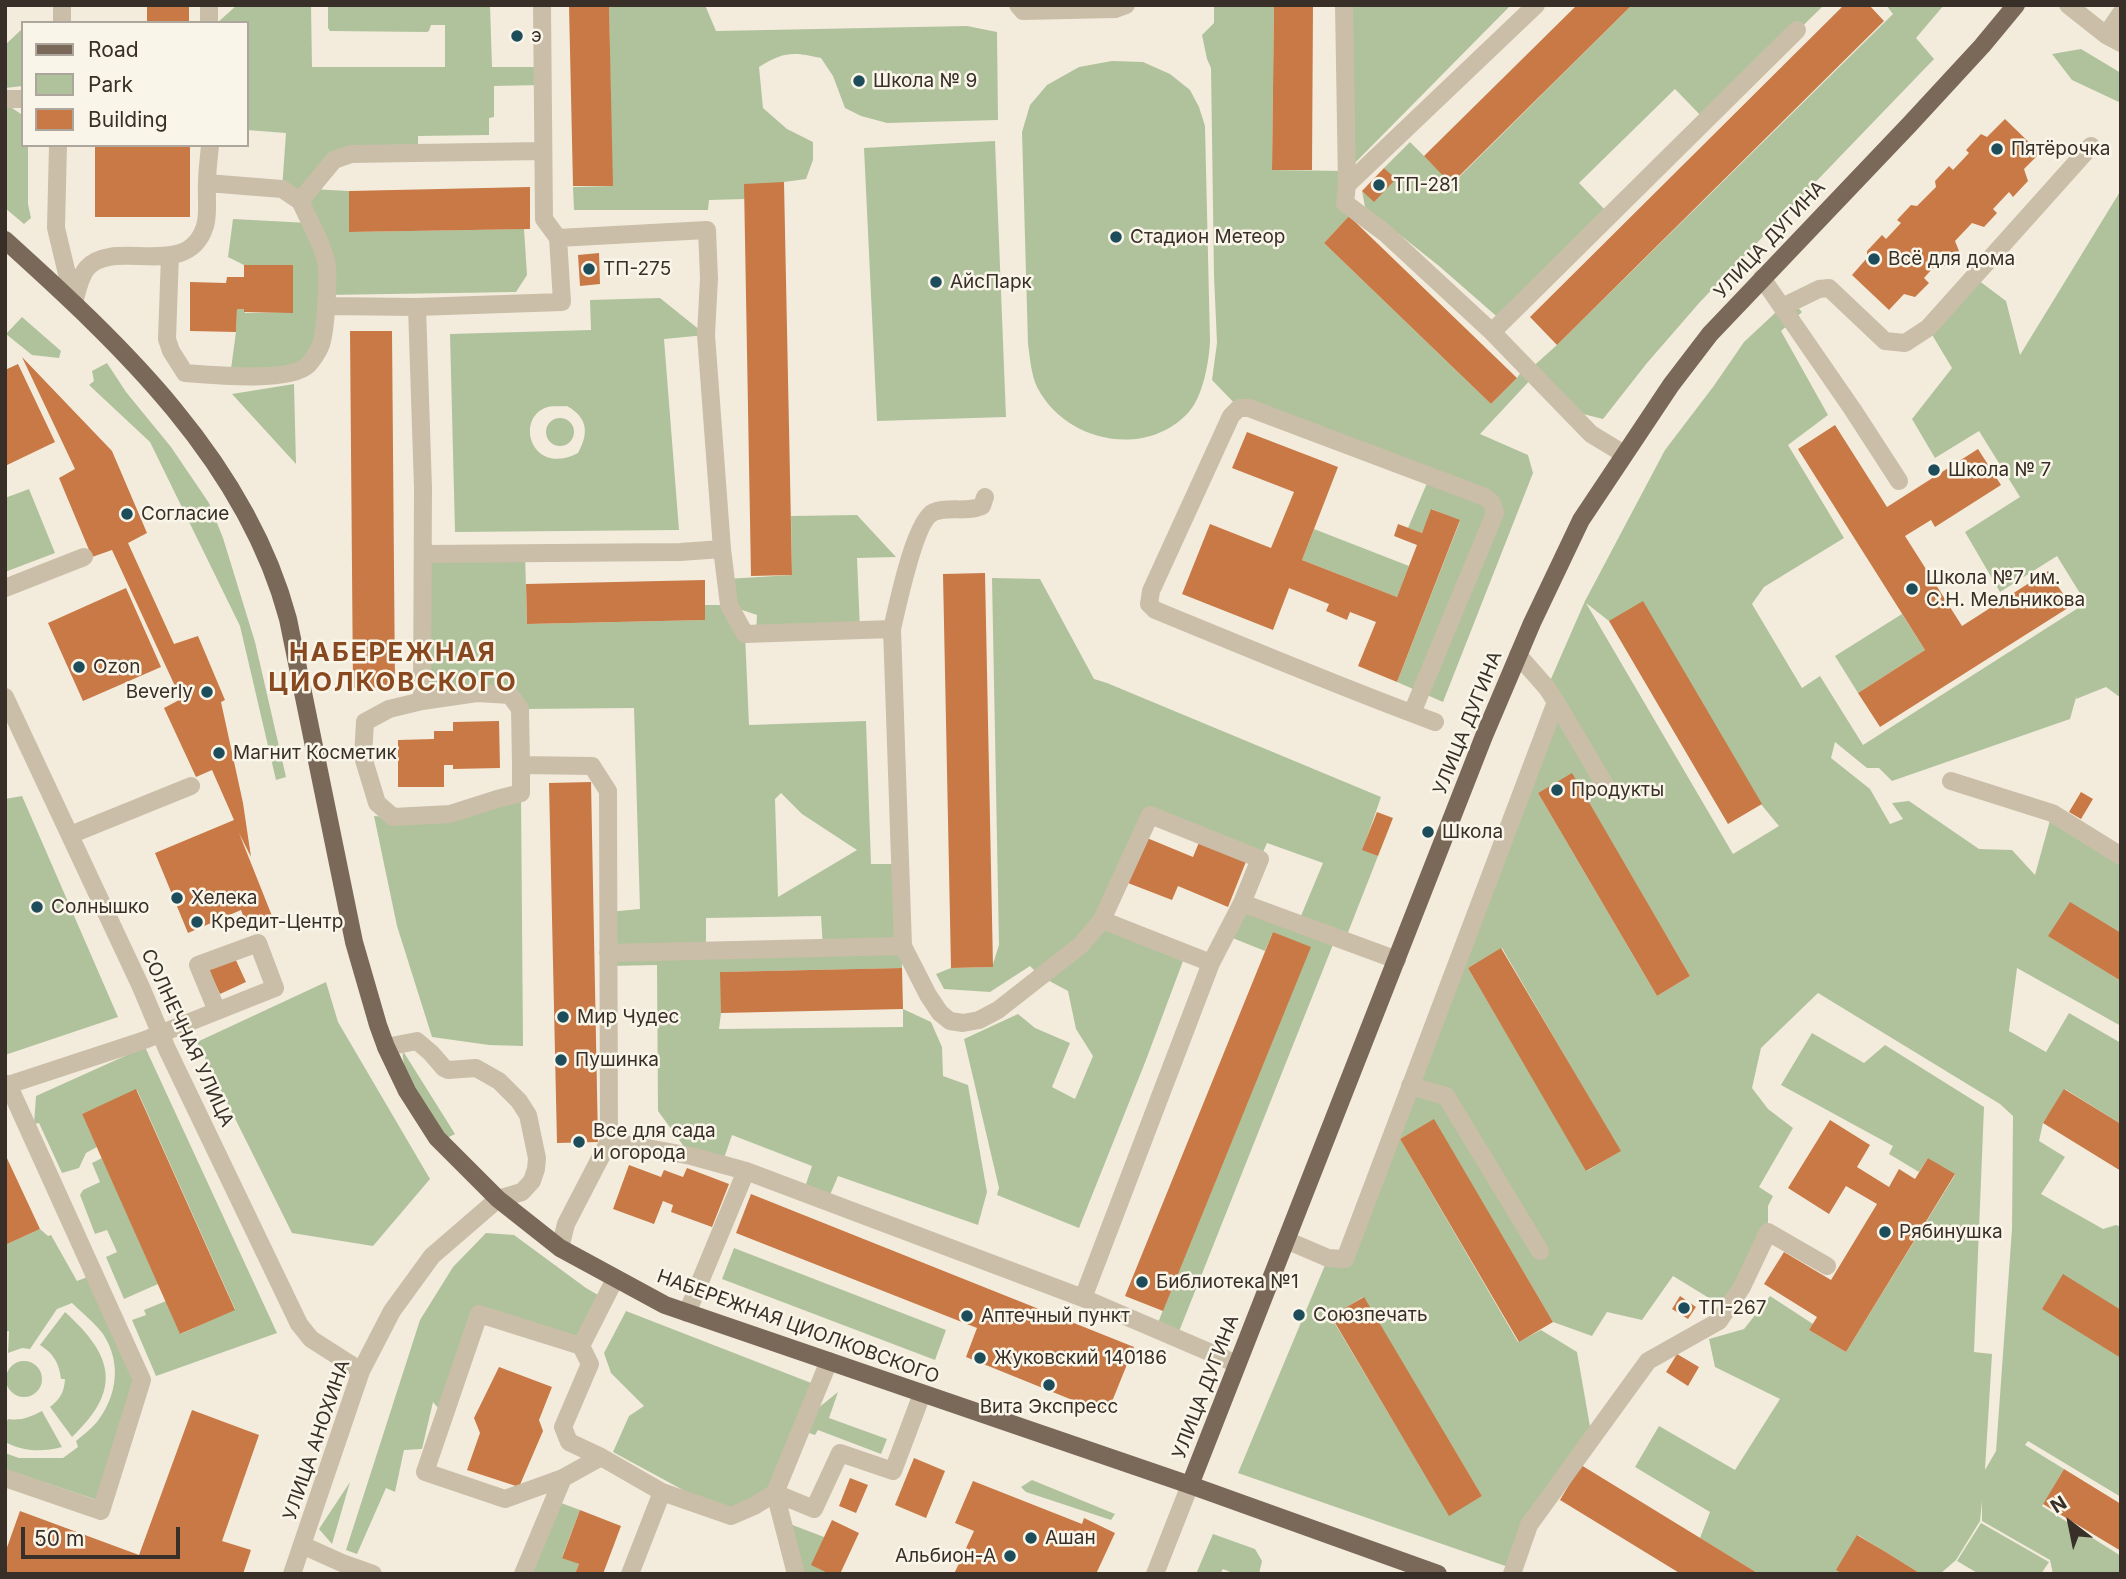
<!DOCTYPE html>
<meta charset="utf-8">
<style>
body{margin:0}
#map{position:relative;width:2126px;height:1579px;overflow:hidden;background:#f3ecdd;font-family:Inter,sans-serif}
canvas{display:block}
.frame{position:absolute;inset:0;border:7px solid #383028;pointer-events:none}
.legend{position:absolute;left:21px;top:21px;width:228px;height:126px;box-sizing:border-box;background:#faf5e9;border:2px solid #aca69c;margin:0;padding:9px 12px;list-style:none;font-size:21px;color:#383028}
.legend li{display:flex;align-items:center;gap:14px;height:35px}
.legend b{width:35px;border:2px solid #aca69c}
.north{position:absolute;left:2035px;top:1488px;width:70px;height:70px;-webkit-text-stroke:5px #faf5e9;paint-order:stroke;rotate:328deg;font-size:19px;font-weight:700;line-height:28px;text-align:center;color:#383028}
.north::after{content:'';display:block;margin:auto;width:24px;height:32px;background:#383028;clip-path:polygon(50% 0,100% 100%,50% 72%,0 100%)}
.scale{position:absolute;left:21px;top:1527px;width:159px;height:32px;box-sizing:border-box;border:4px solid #383028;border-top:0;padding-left:9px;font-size:21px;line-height:24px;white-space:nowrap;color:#383028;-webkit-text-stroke:5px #faf5e9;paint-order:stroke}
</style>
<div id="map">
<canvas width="2126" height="1579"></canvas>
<div class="frame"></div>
<ul class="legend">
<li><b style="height:9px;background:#7a6959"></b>Road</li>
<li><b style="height:19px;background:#b0c29c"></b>Park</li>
<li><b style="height:19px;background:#c87945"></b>Building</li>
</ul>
<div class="north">N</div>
<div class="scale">50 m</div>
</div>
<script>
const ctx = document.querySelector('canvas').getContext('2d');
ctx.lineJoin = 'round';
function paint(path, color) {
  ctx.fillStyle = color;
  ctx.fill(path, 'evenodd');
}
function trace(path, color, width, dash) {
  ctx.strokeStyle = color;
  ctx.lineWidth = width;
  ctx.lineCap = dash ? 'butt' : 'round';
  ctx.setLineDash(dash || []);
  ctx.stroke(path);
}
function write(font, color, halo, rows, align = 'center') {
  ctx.font = font + ' Inter,sans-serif';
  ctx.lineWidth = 5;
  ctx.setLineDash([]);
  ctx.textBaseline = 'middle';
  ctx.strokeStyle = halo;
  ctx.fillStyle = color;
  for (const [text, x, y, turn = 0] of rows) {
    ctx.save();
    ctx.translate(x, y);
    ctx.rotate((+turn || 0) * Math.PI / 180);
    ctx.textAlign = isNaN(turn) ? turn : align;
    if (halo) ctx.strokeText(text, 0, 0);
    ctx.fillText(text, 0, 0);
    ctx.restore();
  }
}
paint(new Path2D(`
 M237 5H311L312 67H445V25H431L429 31 427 32 330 31 328 28V5H490L492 67H543L542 85 494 86V117L489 118V135L418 136V153L351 154 311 189 349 191 350 232 524 229 527 275 516 292 326 295 308 365 230 376 236 332 237 309H244L245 313 293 312V266L244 265 228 257 233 219 309 223 282 189 286 133 247 130V23H217Z
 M609 5H705L716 31 967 26 997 32 998 120 887 123 861 116 845 108 833 76 821 58C794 52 784 51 759 67L763 108 787 129 813 142V160L806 179 784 182 745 199 709 200 708 210H574L573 187 612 186Z
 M1214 5H1274L1272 170 1347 171 1344 5H1511L1347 171 1349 216 1324 243 1491 404 1517 378 1525 366 1529 370 1557 345 1893 14 1886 5H1944L1916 38 1934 59 1700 302 1647 363 1603 419 1567 410 1534 376 1480 434 1528 455 1533 473 1443 702 1397 682 1460 521 1432 509 1422 533 1408 528 1430 476 1239 408 1212 380 1217 343 1214 276 1211 68 1207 59 1202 35 1214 23Z
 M1632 5H1824L1706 121 1675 89 1579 183 1610 215 1502 321 1439 266 1365 207 1362 191 1374 201 1395 180 1384 168 1410 142 1452 184Z
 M23 28V86L5 88V45Z
 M2081 49 2121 73V103L2072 80 2052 54Z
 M1112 61 1143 62 1170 74 1190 90 1199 107 1205 126 1210 341C1209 362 1203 397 1188 413 1145 459 1065 442 1037 387 1031 374 1030 358 1028 344L1022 132 1030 105 1047 85 1079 67Z
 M5 107 12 108 21 114 23 145H28V204L31 218 24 224 5 208Z
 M995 141 1006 417 877 421 864 148Z
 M2121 190V698L2106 687 2076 699 2077 694 2070 719 1892 781 1879 768H1867L1835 742 1831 758 1870 789 1890 824 1903 819 1892 803 1909 801 1979 849 2012 850 2035 875 2052 813 2121 856V933L2049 936 2121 981V1026L2017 968 2009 1031 2046 1052 2069 1013 2121 1043V1124L2065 1089 2043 1123 2039 1141 2065 1157 2041 1194 2103 1229 2116 1225 2121 1227V1497L2028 1441 2025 1445 2064 1469 2042 1506 2121 1556V1574H2053L2050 1560 1982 1521V1501L1980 1521 1956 1560 1940 1574H1921L1858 1535 1843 1574H1759L1700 1538 1710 1512 1635 1467 1659 1426 1735 1470 1780 1399 1715 1367 1709 1339 1744 1329 1770 1296 1813 1324 1809 1330 1846 1352 1955 1175 1928 1158 1919 1172 1889 1154 1893 1146 1781 1085 1812 1033 1864 1063 1885 1045 1984 1107 1974 1352 1992 1354 1985 1470 1996 1451 2012 1229 2013 1116 2000 1104 1818 993 1761 1048 1752 1088 1768 1109 1793 1128 1759 1187 1773 1196 1768 1206V1232L1727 1309 1673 1276 1642 1320 1607 1312 1592 1336 1553 1322 1434 1120 1400 1139 1518 1342 1541 1330 1577 1352 1592 1438 1529 1525 1514 1569 1238 1473 1328 1258 1344 1259 1556 702 1547 688 1585 601 1665 450 1713 387 1744 342 1790 299 1802 312 1781 331 1828 415 1788 445 1844 538 1764 587 1752 604 1802 688 1820 676 1863 745 2086 603 2057 556 2000 592 1965 532 2020 497 1979 431 1935 458 1912 419 1952 368 1928 328 1974 277 2006 301 2020 355ZM1586 603 1609 621 1779 826 1733 854ZM1572 774 1690 976 1657 996 1538 793ZM1502 948 1620 1151 1587 1171 1468 968ZM1363 1297 1482 1496 1449 1515 1331 1317Z
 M660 298 706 335 664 339 679 530 455 532 450 334 591 330 590 300ZM567 406C588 418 589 433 578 453 532 477 515 420 545 408 551 405 561 407 567 406Z
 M22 317 61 351 59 358 32 355 6 334Z
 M107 363 126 392 171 447 209 503 223 538 255 642 286 777 276 780 240 626 150 442 89 385 94 381 92 371Z
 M294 384 296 464 232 394Z
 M546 432a14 14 0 1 1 28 0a14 14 0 1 1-28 0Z
 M29 489 55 553 5 572V498Z
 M857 515 896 557 857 558 860 630 756 633 757 615 730 606 745 634 749 725 866 721 871 864H900L902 968 721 972V1013L719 1029 903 1027V1009L931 1022 942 1047 943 1076 968 1085 987 1192 978 1225 838 1176 827 1202 803 1193 812 1166 732 1135 722 1164 691 1156 658 1111 657 965 609 966 608 912 640 909 634 708 520 709 510 695 422 701 423 554 525 553 527 624 705 620V605H728L726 579 792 575 791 516ZM781 793 802 814 857 850 778 897 775 799ZM821 916 823 948 706 950V918Z
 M1314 529 1409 566 1397 597 1302 560Z
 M992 578 1040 579 1094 679 1107 683 1381 797 1363 849 1378 856 1345 940 1336 937 1176 1339 1155 1330 1310 948 1273 932 1265 951 1225 935 1242 903 1298 923 1323 863 1267 843 1260 859 1150 815 1103 920 1186 953 1146 1060 1079 1228 997 1195 999 1188 964 1039 1018 1014 1035 1028 1070 1043 1052 1087 1075 1099 1093 1056 1076 1029 1068 991 1040 976 1030 966 990 992 944 989 936 974 951 968 992 967 999 945Z
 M1902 614 1925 650 1858 693 1835 656Z
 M521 793 523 1046 489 1045 432 1037 397 926 374 816 451 822Z
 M22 796 118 1017 5 1055V799Z
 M326 982 338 1022 430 1179 373 1246 292 1233 197 1042Z
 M145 1047 277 1333 156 1376 132 1320 146 1315 144 1310 166 1301 181 1334 235 1309 137 1090 82 1114 97 1147 86 1153 79 1168 62 1173 39 1123 34 1124 36 1096Z
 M403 1051 455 1134 447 1138C434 1119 399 1073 403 1051Z
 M102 1158 158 1284 124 1299 106 1257 117 1252 107 1230 95 1234 80 1195 83 1190 100 1182 92 1163Z
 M40 1229 48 1236 51 1235 77 1281 90 1276 136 1380 97 1500 5 1469V1453L19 1458H63L78 1447 76 1441C83 1435 91 1429 97 1422 117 1396 122 1363 103 1334 95 1323 82 1313 72 1303L57 1309 30 1349 22 1348 8 1353 9 1331 5 1332V1245Z
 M486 1233 514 1235 586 1288 605 1299 581 1346 479 1314 444 1415 433 1402 422 1449 404 1450 395 1492 386 1488 357 1554 346 1550 420 1320 453 1267Z
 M734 1248 946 1330 935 1360 722 1279Z
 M626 1311 819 1386 775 1493 731 1516 613 1452 629 1416 644 1406 611 1373 604 1353Z
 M65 1312C114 1356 122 1390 72 1437L50 1407C60 1399 64 1393 65 1379H61C59 1363 54 1354 40 1345Z
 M6 1379a18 18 0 1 1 36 0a18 18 0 1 1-36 0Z
 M838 1392 829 1418 887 1439 881 1454 818 1430 815 1435 806 1432 812 1413Z
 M42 1411 62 1447C42 1452 24 1452 5 1442V1425L8 1419C22 1421 30 1417 42 1411Z
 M1032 1480 1115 1514 1111 1520 1026 1492 1021 1487Z
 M350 1482 332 1544 319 1529Z
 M553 1500 580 1510 562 1557 579 1564 575 1574H523Z
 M782 1521 824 1537 830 1574H796Z
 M1981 1523 2049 1562 2041 1574H1979L1957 1561Z
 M1213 1534 1255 1549 1262 1561 1259 1574H1235L1223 1569 1220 1574H1196Z`), '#b0c29c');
paint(new Path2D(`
 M147 5H189V23H147Z
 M569 5H609L613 186H573Z
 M1274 5H1313L1312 170H1272Z
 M1577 5H1632L1451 184 1424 156Z
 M1844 5H1869L1884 21 1557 345 1530 317Z
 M2005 119 2040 153 2024 169 2028 181 2013 197 2009 192 1993 209 1997 213 1984 227 1972 223 1955 241 1959 251 1945 266 1940 262 1932 269 1924 278 1929 283 1915 297 1904 294 1889 310 1852 275 1867 258V251L1882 235 1886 239 1901 223 1897 220 1911 205 1917 206 1936 187 1935 181 1949 166 1953 170 1969 153 1966 150 1981 134 1987 137Z
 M95 145H190V217H95Z
 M1384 168 1396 179 1374 202 1362 191Z
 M784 182 792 575 751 576 744 184Z
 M530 187V229L349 232V191Z
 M1349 216 1517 378 1491 404 1324 243Z
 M599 253 600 284 580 286 578 255Z
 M244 265H293V313L244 312V309H237L236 332 190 331V282L226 283 227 277H244Z
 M350 331H392L395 687 353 688Z
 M22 357 112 451 147 533 128 543 174 644 198 636 225 700 221 702 243 803 251 857 239 833 274 921 249 931 241 910 188 933 155 853 234 820 212 770 196 777 164 708 181 699 112 550 92 557 59 478 75 469Z
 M18 364 55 442 5 466V370Z
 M1835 425 1887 507 1978 449 2001 485 1935 527 1931 520 1905 536 1962 626 2048 571 2071 606 1880 727 1858 693 1925 650 1798 449Z
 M1247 432 1338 467 1302 560 1397 597 1417 545 1394 536 1398 524 1422 533 1431 509 1460 520 1397 682 1358 666 1376 622 1350 612 1347 620 1326 611 1329 604 1289 588 1273 630 1182 594 1210 524 1271 548 1294 492 1232 468Z
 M985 573 993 967 951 968 943 574Z
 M705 580V620L527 624 526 584Z
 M126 588 161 667 83 701 48 623Z
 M1643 601 1762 804 1728 824 1609 621Z
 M499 721 500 768 453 769V765H444V787H398V740L434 739V731H453V722Z
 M1572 773 1690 976 1657 996 1538 793Z
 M591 782 598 1142 557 1143 549 783Z
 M2081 792 2093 799 2081 819 2069 812Z
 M1377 812 1393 818 1378 856 1362 850Z
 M1147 838 1193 857 1200 840 1247 859 1228 907 1178 886 1172 900 1128 883Z
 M2070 902 2121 933V981L2048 936Z
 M1273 932 1311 947 1163 1311 1125 1296Z
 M1501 948 1621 1151 1586 1171 1468 968Z
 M234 956 246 982 220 994 208 968Z
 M902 968 903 1009 721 1013 720 972Z
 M136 1089 235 1310 180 1334 82 1114Z
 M2064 1089 2121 1124V1171L2043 1123Z
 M1434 1119 1553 1322 1519 1342 1400 1139Z
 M1830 1120 1870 1145 1857 1167 1889 1187 1899 1169 1915 1179 1928 1158 1955 1174 1846 1352 1809 1330 1817 1317 1764 1284 1784 1252 1831 1280 1877 1204 1846 1186 1829 1214 1788 1188Z
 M5 1154 40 1229 5 1245Z
 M629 1165 661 1177 664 1170 683 1177 687 1168 729 1184 712 1227 671 1212 673 1205 663 1201 654 1224 613 1209Z
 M751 1194 1134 1347 1107 1414 966 1357 977 1328 736 1233Z
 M2063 1274 2121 1310V1358L2042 1309Z
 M1680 1296 1696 1307 1688 1319 1672 1309Z
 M1364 1297 1482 1496 1449 1516 1331 1316Z
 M1677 1354 1699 1367 1688 1386 1666 1372Z
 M499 1367 552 1387 539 1420 543 1431 519 1487 467 1470 480 1433 474 1418Z
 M192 1410 259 1435 222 1541 251 1550 243 1574H13L5 1571V1553L20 1511 139 1555Z
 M914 1458 945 1471 926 1518 895 1505Z
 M1581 1465 1759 1574H1681L1560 1500Z
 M2064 1469 2121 1504V1551L2043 1504Z
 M850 1478 868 1485 856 1513 839 1506Z
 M973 1481 1082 1524 1084 1518 1115 1533 1096 1574H954L974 1531 955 1523Z
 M580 1510 621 1526 603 1574H575L579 1564 562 1558Z
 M832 1520 859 1533 840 1574H830L811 1565Z
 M1857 1535 1884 1551 1921 1574H1843L1836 1570Z`), '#c87945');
trace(new Path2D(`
 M542 5 544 219 558 238 707 230 709 278 706 335 722 549 729 605 745 634 892 629 903 946
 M1018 5 1023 11 1115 9 1126 5
 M1344 5 1347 185 1536 5
 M2068 5 2106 35 2121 43
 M62 23V5
 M209 23V5
 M2106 35 2121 13
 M5 99H23
 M58 145 56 228 74 303
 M207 183 282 189 300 201 334 160 351 154 543 151
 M1347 185 1345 203 1385 233 1492 332 1591 434 1624 454
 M170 255 167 339 171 351 185 373C211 375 290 383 308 365 312 361 318 352 320 347 326 335 329 274 326 261 322 243 308 218 300 201
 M1762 278 1853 410 1899 481
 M74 303C77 292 80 276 87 268 114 237 188 282 205 226 209 213 206 196 207 183 207 170 209 158 210 145
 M326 306 417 307 423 488 422 701 477 693 510 695 520 709 521 765
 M417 307 562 302 558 238
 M1782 307 1819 289 1829 288 1885 341 1905 343 1928 328 2091 146
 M1492 332 1797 30
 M423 554 680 552 722 549
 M5 588 84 557
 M892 629C897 608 915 519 934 512 949 506 966 513 982 506L985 497
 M5 697 141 987 167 1049 299 1324 311 1339 361 1371
 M422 701 389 709 365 722 363 757 377 803 393 817 450 814 497 799 521 793V765L592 766 608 791 609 1141
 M1556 702 1605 785
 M1412 713 1495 513 1492 503 1485 497 1249 408H1239L1231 416 1151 591 1149 604 1155 610C1248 648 1340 687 1435 722
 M1951 781 2052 813 2121 856
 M70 835 191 786
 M1102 920 1150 815 1260 859 1242 903
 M608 953 903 946 928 995 940 1013 950 1021 963 1023 979 1020 998 1010 1081 945 1102 920 1211 963
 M5 1086 142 1041 275 988 258 943 198 965 217 1011
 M1410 1086 1446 1096 1540 1251
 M1286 1240 1328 1258 1345 1259 1556 702 1547 688 1518 655
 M560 1248 566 1224 609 1141 691 1156 746 1171 1083 1298 1237 1364
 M615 1279 581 1346 590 1364 563 1427 569 1442 601 1457 662 1492 731 1516 754 1506 775 1493 814 1509 840 1453 893 1471 922 1394
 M1083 1298 1211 963 1242 903 1397 960
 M687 1313 746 1171
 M581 1346 479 1314 425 1472 505 1499 563 1478 601 1457
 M5 1478 101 1511 142 1380 8 1084
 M302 1545 342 1563 373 1574
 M292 1574 361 1371 392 1311 432 1256 498 1199 522 1192 532 1181 536 1169 537 1158 528 1115 519 1101 499 1081 476 1068 448 1070 444 1068 431 1053 417 1041 386 1047
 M523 1574 563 1478
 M630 1574 662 1492
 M796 1574 775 1493 829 1361
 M1155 1574 1190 1485
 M1512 1574 1529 1525 1648 1361 1719 1321 1742 1287 1768 1232 1827 1266`), '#cbbea8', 18);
trace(new Path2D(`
 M5 240C121 345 246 461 288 619L354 942 378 1025 386 1047 407 1091 437 1138 498 1199 560 1248 665 1305 1190 1485 1438 1574
 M1190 1485 1484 736 1532 623 1581 520 1671 385 1710 334 1910 124 1982 46 2016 5`), '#7a6959', 18);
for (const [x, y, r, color] of [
 [517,36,7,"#1d4d5b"],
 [859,81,7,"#1d4d5b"],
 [1997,149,7,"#1d4d5b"],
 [1379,185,7,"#1d4d5b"],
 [1116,237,7,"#1d4d5b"],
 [1874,259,7,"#1d4d5b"],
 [589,269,7,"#1d4d5b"],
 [936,282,7,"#1d4d5b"],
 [1934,470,7,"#1d4d5b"],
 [127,514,7,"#1d4d5b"],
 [1912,589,7,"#1d4d5b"],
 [79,667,7,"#1d4d5b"],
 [207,692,7,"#1d4d5b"],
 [219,753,7,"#1d4d5b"],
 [1557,790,7,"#1d4d5b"],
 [1428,832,7,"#1d4d5b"],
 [177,898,7,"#1d4d5b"],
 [37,907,7,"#1d4d5b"],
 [197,922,7,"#1d4d5b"],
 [563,1017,7,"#1d4d5b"],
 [561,1060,7,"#1d4d5b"],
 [579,1142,7,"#1d4d5b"],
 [1885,1232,7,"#1d4d5b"],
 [1142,1282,7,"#1d4d5b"],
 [1684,1308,7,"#1d4d5b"],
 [1299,1315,7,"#1d4d5b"],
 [967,1316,7,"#1d4d5b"],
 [980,1358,7,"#1d4d5b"],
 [1049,1385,7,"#1d4d5b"],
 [1031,1538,7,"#1d4d5b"],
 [1010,1556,7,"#1d4d5b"]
]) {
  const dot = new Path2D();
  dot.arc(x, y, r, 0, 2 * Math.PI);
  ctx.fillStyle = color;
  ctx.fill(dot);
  trace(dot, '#faf5e9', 2.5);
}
write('19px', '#383028', '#faf5e9', [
 ["э",531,36],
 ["Школа № 9",873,81],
 ["Пятёрочка",2011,149],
 ["ТП-281",1393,185],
 ["Стадион Метеор",1130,237],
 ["Всё для дома",1888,259],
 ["ТП-275",603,269],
 ["АйсПарк",950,282],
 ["Школа № 7",1948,470],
 ["Согласие",141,514],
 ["Школа №7 им.",1926,578],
 ["С.Н. Мельникова",1926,600],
 ["Ozon",93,667],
 ["Beverly",193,692,"right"],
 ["Магнит Косметик",233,753],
 ["Продукты",1571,790],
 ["Школа",1442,832],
 ["Хелека",191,898],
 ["Солнышко",51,907],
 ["Кредит-Центр",211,922],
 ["Мир Чудес",577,1017],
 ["Пушинка",575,1060],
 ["Все для сада",593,1131],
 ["и огорода",593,1153],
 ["Рябинушка",1899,1232],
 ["Библиотека №1",1156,1282],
 ["ТП-267",1698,1308],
 ["Союзпечать",1313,1315],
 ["Аптечный пункт",981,1316],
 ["Жуковский 140186",994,1358],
 ["Вита Экспресс",1049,1407,"center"],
 ["Ашан",1045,1538],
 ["Альбион-А",996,1556,"right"]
], 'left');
write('19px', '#383028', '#faf5e9', [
 ["УЛИЦА ДУГИНА",1770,240,-47],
 ["УЛИЦА ДУГИНА",1468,723,-68],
 ["СОЛНЕЧНАЯ УЛИЦА",187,1038,65],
 ["НАБЕРЕЖНАЯ ЦИОЛКОВСКОГО",798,1327,20],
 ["УЛИЦА ДУГИНА",1206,1387,-69],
 ["УЛИЦА АНОХИНА",317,1440,-71]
]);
ctx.letterSpacing = '2px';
write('bold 26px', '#894920', '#faf5e9', [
 ["НАБЕРЕЖНАЯ",393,653],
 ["ЦИОЛКОВСКОГО",393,683]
]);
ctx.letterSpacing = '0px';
</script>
